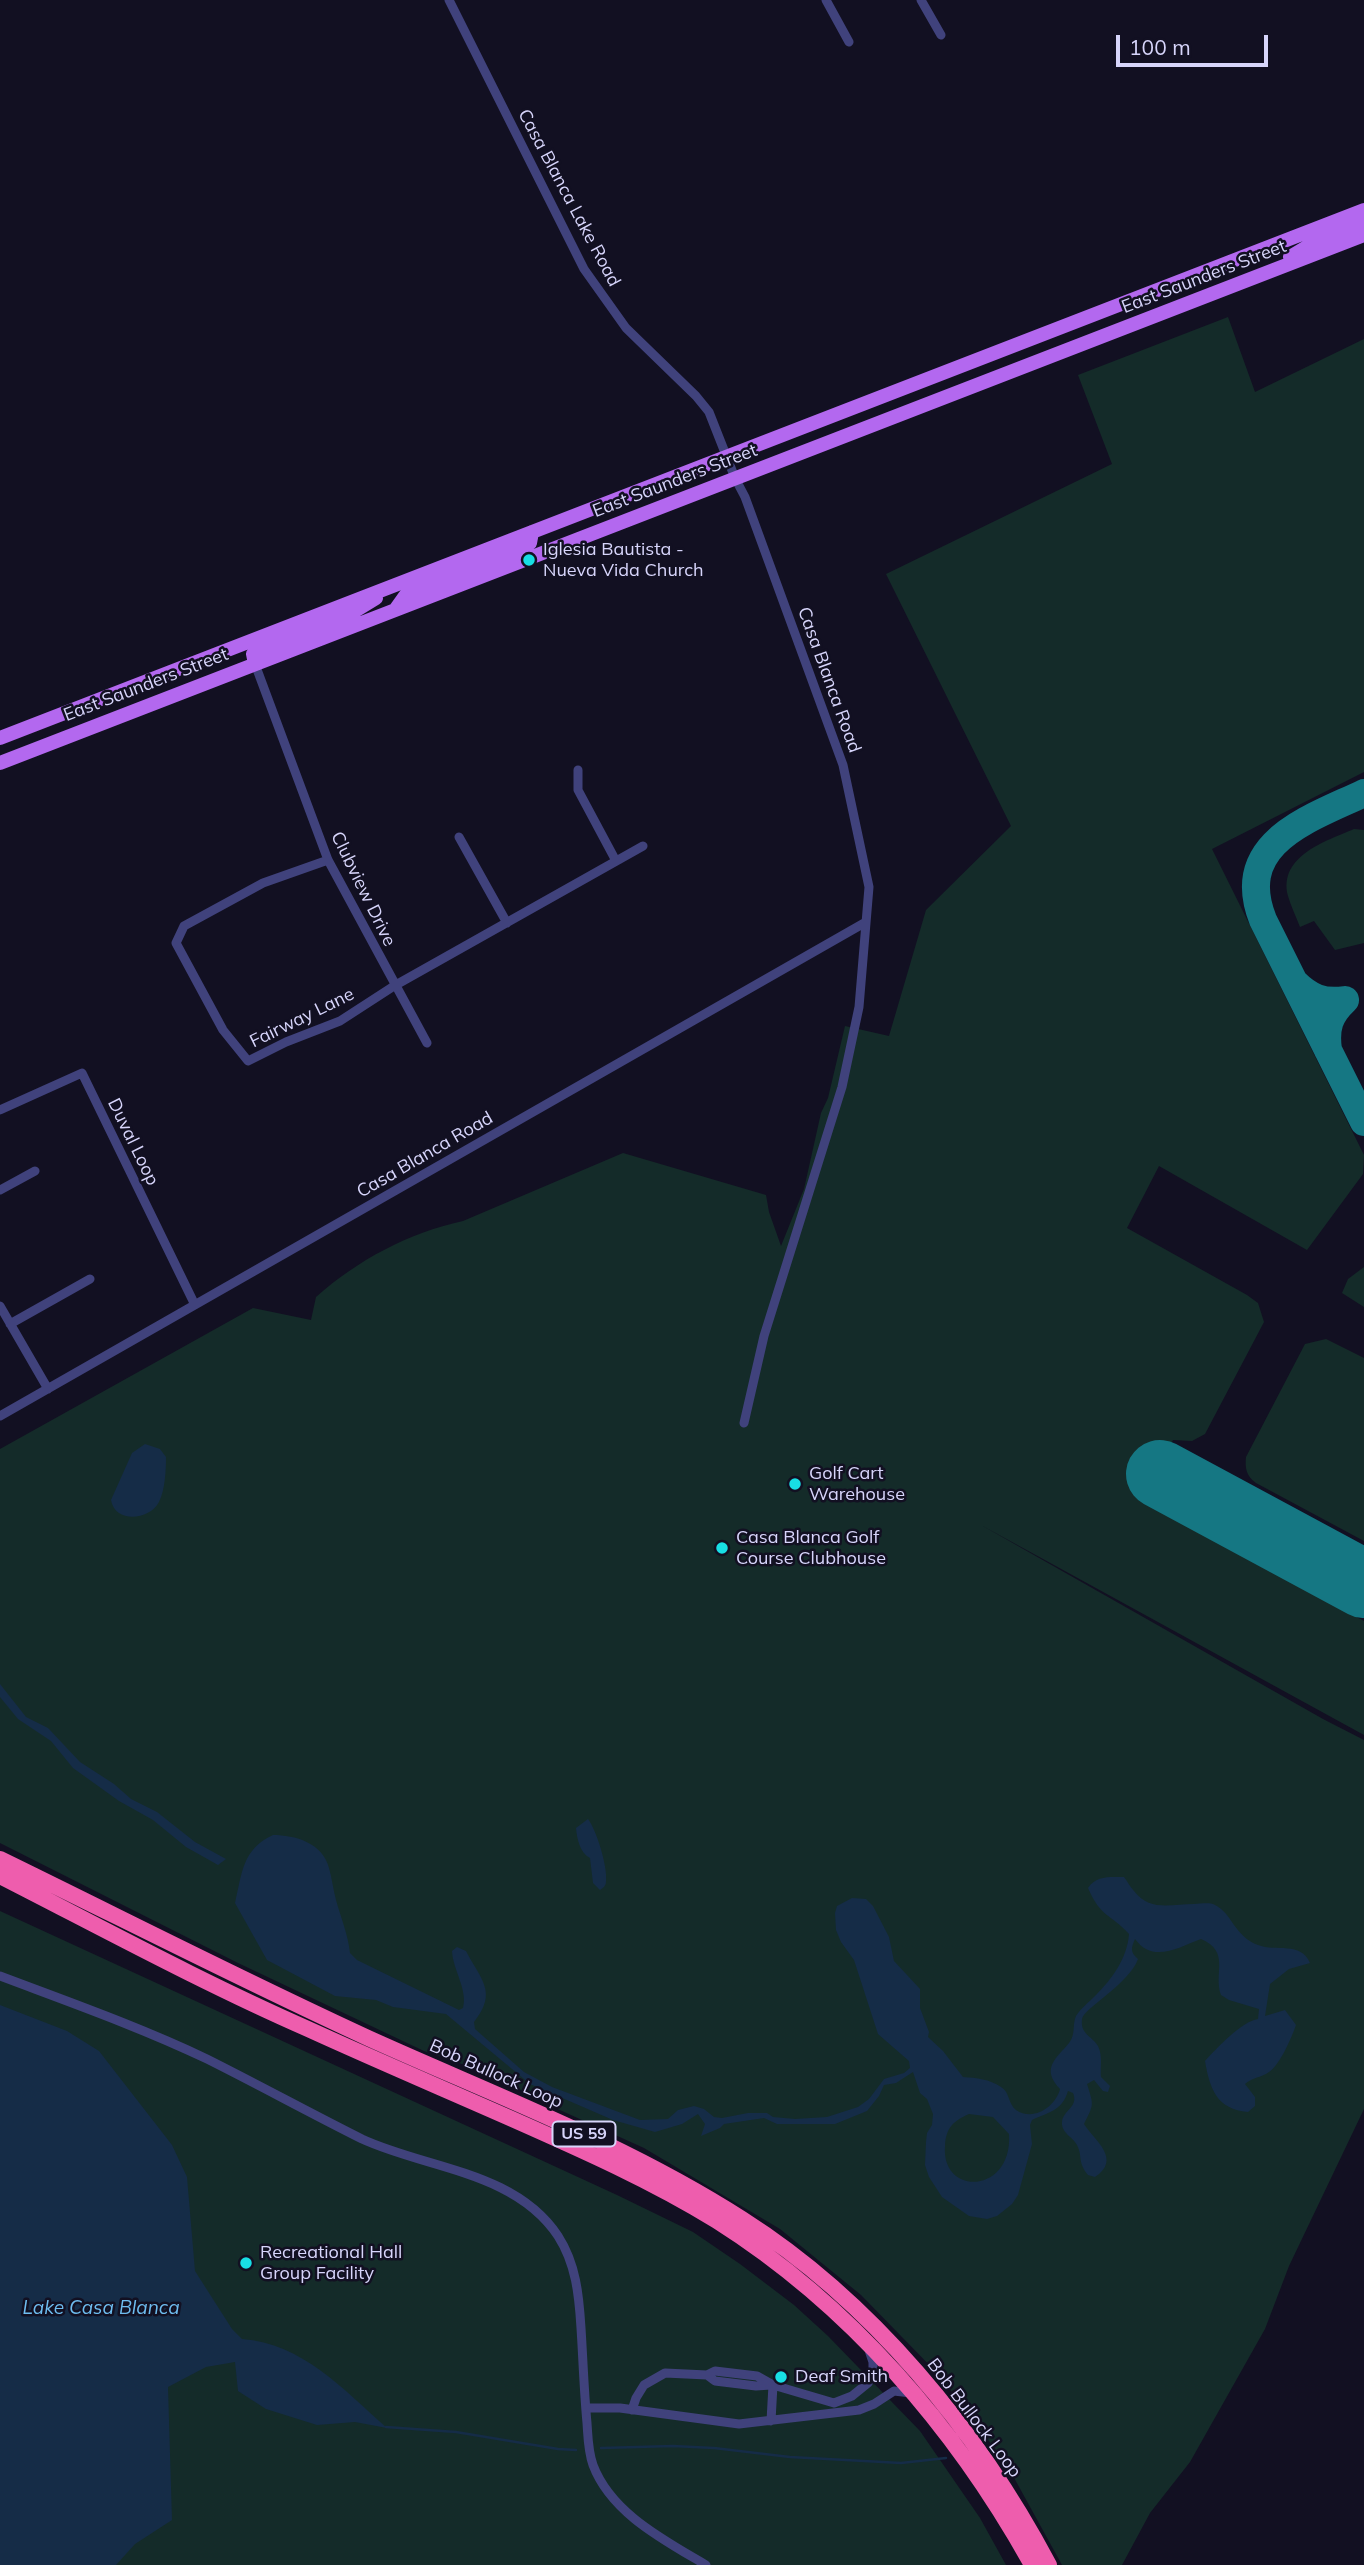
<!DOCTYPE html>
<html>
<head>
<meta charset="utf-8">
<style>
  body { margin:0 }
  #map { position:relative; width:1364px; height:2565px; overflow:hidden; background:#121022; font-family:Mulish,sans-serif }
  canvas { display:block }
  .scale { position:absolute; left:1116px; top:35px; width:152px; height:32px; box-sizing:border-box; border:4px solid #d7d5fb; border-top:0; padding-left:9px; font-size:21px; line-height:24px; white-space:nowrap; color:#d7d5fb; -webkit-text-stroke:5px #121022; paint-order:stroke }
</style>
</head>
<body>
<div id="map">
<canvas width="1364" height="2565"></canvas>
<div class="scale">100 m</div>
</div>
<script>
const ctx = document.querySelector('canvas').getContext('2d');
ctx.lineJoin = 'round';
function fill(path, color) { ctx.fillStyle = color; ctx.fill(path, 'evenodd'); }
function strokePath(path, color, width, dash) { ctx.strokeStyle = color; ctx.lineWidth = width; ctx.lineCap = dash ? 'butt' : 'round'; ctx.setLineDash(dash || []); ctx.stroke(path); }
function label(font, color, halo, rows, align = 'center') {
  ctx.font = font + ' Mulish,sans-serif'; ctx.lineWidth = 5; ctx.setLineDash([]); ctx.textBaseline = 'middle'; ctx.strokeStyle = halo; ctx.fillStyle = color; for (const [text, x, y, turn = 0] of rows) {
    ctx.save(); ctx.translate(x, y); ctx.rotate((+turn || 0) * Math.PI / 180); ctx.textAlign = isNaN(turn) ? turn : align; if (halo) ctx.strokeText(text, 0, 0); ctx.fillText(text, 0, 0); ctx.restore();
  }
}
const green = new Path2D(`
  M1228,317L1255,392L1364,339V772L1212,849L1364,1155L1363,1174L1307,1250L1159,1166L1127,1228L1247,1295L1258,1303L1264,1322L1205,1434L1192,1441L1173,1440L1141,1500L1364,1621V1735L981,1525L1323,1719L1364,1740V2109L1289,2266L1265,2329L1190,2462L1150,2513L1122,2565H1062L1007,2465L939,2375L861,2295L780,2229L644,2148L551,2106L488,2073L424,2051L238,1963L0,1843V1449L253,1308L311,1320L316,1297C358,1260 408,1233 463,1221L623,1153L766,1195L769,1212L781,1246L804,1189L821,1113L828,1098L845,1026L889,1036L926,910L1011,826L886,574L1112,464L1078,375Z
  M1354,829L1364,830V943L1335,950L1314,921L1300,927C1296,917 1291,906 1288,896C1278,856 1326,841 1354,829Z
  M1364,1267V1307L1342,1293L1348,1279Z
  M1326,1339L1364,1358V1541L1256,1483C1246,1476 1245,1468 1246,1457L1305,1344Z
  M0,1911L617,2195L693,2232L740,2264L794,2305L828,2336L920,2431L980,2518L1006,2565H0Z`);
const water = new Path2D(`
  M145,1444L160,1449L166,1457C166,1471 165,1490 159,1502C150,1520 115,1524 111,1500L132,1453Z
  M0,1684L26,1717L48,1728L80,1762L114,1784L131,1799L157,1812L195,1842L226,1859L218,1865L186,1847L153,1820L119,1801L73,1768L51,1741L18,1719L0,1697Z
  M588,1819C596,1829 608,1867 606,1881C606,1886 604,1887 600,1890L593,1883L590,1858C580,1853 577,1839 576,1828Z
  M273,1835C295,1835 323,1843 329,1868C332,1878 333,1889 336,1900C341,1918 348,1934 350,1953L357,1960L459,2010L463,2008C468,1990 453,1970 452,1951L457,1947L466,1951C481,1980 498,1992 474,2022L475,2029L524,2072L552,2087L640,2120L668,2119L678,2110L694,2106L704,2109L714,2117L722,2118L748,2113H767L773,2117L795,2119L827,2117L858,2107L869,2099L884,2079L904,2073L910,2068L909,2061L878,2034L854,1960L841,1942L836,1930L835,1913L837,1906L852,1898L866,1899L873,1906L889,1937L894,1961L920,1989V2008L929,2032L928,2037L943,2051L963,2077C977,2078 989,2079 1001,2087C1010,2092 1008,2104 1016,2110C1034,2122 1056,2106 1060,2089C1040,2068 1057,2058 1069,2043C1076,2034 1072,2025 1076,2016C1080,2009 1089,2002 1095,1996C1112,1979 1127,1959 1129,1934C1110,1913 1101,1918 1088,1888C1096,1875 1111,1877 1124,1877C1128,1882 1130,1887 1134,1891C1150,1912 1171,1904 1194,1904C1201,1904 1209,1902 1215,1905C1232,1913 1234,1936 1258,1945C1276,1952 1301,1941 1310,1963L1289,1969L1270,1984L1265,2016L1285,2010L1296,2025C1291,2039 1279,2068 1266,2074C1258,2078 1252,2078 1245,2084L1255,2097V2106L1248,2112C1217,2109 1210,2090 1205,2061C1216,2049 1242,2021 1258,2019L1259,2009L1229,2000L1221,1995C1213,1973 1231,1952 1201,1939C1179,1947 1153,1964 1135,1939C1131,1948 1130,1952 1138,1959C1130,1983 1083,2009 1082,2019C1080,2034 1092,2036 1098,2046C1103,2056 1100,2068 1101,2077L1110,2086L1108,2092L1103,2091L1094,2080L1087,2084C1094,2106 1094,2104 1084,2124C1095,2141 1122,2159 1095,2177L1088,2175C1077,2161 1083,2157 1077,2145C1073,2137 1061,2133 1062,2122C1063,2110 1079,2107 1073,2093L1068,2091C1062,2111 1049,2112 1032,2120L1030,2125L1032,2144L1018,2195L1012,2204L997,2216L987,2219L969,2216L942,2197L929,2177L925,2165L926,2142L927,2133L932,2125L933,2114L927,2099L920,2093L913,2072L896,2083L884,2085L879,2096L867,2111L835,2124H777L764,2118L724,2124L720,2128L701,2136L705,2124L698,2114L682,2124L655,2132L613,2120L530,2084L446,2014L393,2007L376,2000L335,1996L267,1960L235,1903C242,1874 242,1849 273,1835ZM969,2114L993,2117L1009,2134C1013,2194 941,2197 945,2146C946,2128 953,2121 969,2114Z
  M0,2005L67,2031L99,2051L172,2145L187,2177L195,2271L232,2329L242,2339C302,2343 344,2390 387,2428L355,2422L317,2425L266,2409L238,2391L235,2362L206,2367L168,2387L172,2520L135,2544L116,2565H0Z`);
const stream = new Path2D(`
  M386,2427L456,2432L558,2449L576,2450
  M601,2448L673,2446L714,2448L790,2457L901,2463L946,2458`);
const taxiway = new Path2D(`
  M1364,793C1310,819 1232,842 1263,920L1364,1122
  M1294,982C1310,998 1323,1003 1345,1000C1329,1015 1325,1028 1328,1050`);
const runway = new Path2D(`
  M1160,1474L1364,1584`);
const minor = new Path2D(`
  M449,0L584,269L626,328L696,396L709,412L735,478L745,497L843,765L869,887L859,1007L842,1087L764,1336L744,1423
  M826,0L849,42
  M921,0L941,35
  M255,664L328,860L427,1043
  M578,770V790L616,861
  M459,837L507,923
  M328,860L263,883L184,926L176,943L223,1030L248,1061L286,1042L340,1021L394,986L643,846
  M0,1110L82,1073L195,1305
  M0,1190L35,1171
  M0,1306L48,1389
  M10,1324L90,1279
  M0,1416L866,922
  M0,1976C69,2002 140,2027 207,2059C259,2085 310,2113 362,2139C427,2169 515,2171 558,2236C576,2264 579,2295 581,2328C583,2359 584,2391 587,2423C588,2437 588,2451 593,2465C611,2513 664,2540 706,2565
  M707,2375L715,2371L757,2376L773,2385L834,2403L852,2396L868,2383L873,2374V2362L869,2350
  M586,2408H620L739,2424L859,2410L874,2404L894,2391L911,2393
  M632,2410L636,2398L644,2385L665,2373L707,2375L715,2381L756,2386L771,2385
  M771,2421L773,2385`);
const primary = new Path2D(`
  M1290,257L1310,245L1364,224
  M395,610L405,596L524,547L530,543L532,532
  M255,664L253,654L257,651L345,617L376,598
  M0,738L1364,210
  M0,763L1364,235`);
const motorway = new Path2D(`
  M0,1859C123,1919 244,1981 368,2038C494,2095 625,2144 742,2219C871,2301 978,2431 1049,2565
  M0,1876C102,1928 203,1983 308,2029C376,2060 444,2089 512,2119C582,2150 652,2181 717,2221C850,2305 956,2428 1032,2565`);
const markers = [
  [529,560,7,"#18dee4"],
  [795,1484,7,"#18dee4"],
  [722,1548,7,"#18dee4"],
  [246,2263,7,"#18dee4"],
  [781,2377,7,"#18dee4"]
];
const shields = [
  [584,2134,63]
];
const shieldNames = [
  ["US 59",584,2134]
];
const streetNames = [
  ["Casa Blanca Lake Road",569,198,62],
  ["East Saunders Street",1204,277,-21],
  ["East Saunders Street",675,481,-21],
  ["Casa Blanca Road",829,680,70],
  ["East Saunders Street",146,685,-21],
  ["Clubview Drive",363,889,64],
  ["Fairway Lane",302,1018,-26],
  ["Duval Loop",133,1142,64],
  ["Casa Blanca Road",425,1155,-30],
  ["Bob Bullock Loop",496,2074,24],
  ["Bob Bullock Loop",974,2418,53]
];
const poiNames = [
  ["Iglesia Bautista -",543,550],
  ["Nueva Vida Church",543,571],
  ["Golf Cart",809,1474],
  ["Warehouse",809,1495],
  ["Casa Blanca Golf",736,1538],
  ["Course Clubhouse",736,1559],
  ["Recreational Hall",260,2253],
  ["Group Facility",260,2274],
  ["Deaf Smith",795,2377]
];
const waterNames = [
  ["Lake Casa Blanca",101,2308]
];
fill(green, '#142b29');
fill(water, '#152c47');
strokePath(stream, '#152c47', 2.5);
strokePath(taxiway, '#157783', 28);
strokePath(runway, '#157783', 68);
strokePath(minor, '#40427c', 9);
strokePath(primary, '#b368ef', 14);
strokePath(motorway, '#ee5dad', 16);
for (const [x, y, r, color] of markers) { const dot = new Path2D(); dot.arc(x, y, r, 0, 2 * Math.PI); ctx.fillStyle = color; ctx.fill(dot); strokePath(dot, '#121022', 2.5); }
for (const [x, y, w] of shields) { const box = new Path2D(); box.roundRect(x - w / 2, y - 12.5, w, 25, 5); ctx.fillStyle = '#121022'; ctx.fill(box); strokePath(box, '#d7d5fb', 2); }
label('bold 16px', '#d7d5fb', null, shieldNames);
label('18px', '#d7d5fb', '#121022', streetNames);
label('18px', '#d7d5fb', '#121022', poiNames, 'left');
label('italic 19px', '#6ebdf0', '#121022', waterNames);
</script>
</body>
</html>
